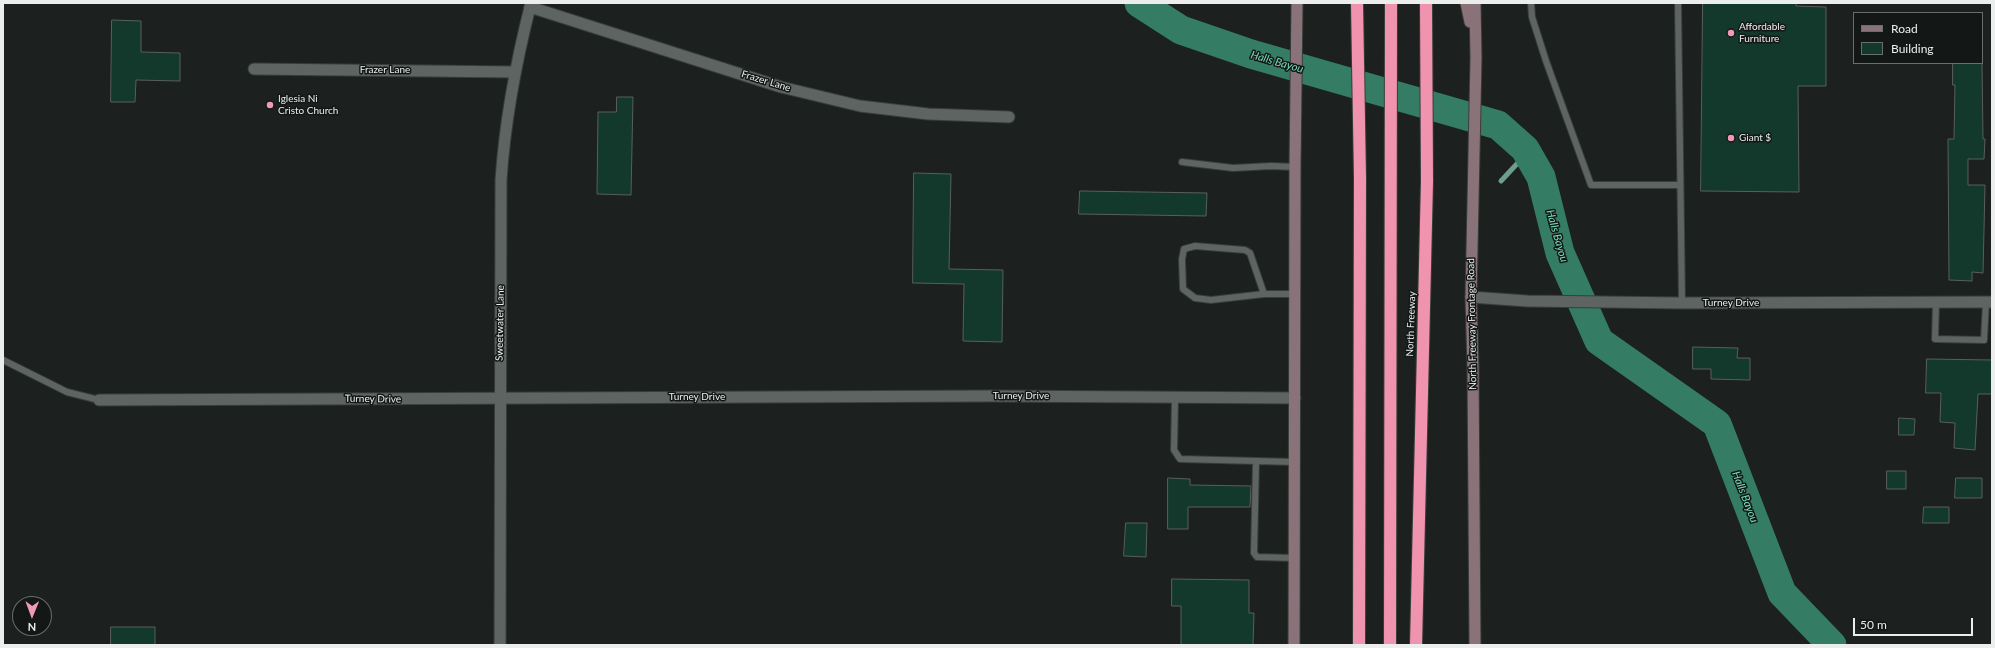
<!DOCTYPE html>
<html>
<head>
<meta charset="utf-8">
<style>
  body { margin:0 }
  #map { position:relative; width:1995px; height:648px; overflow:hidden; background:#1c211f; font-family:Lato,sans-serif }
  canvas { display:block }
  .frame { position:absolute; inset:0; border:4px solid #ebeeed; pointer-events:none }
  .legend { position:absolute; left:1853px; top:12px; width:130px; height:52px; box-sizing:border-box; background:#131816; border:1px solid #696e6c; margin:0; padding:5px 7px; list-style:none; font-size:12px; color:#ebeeed }
  .legend li { display:flex; align-items:center; gap:8px; height:20px }
  .legend b { width:20px; border:1px solid #696e6c }
  .north { position:absolute; left:12px; top:596px; width:40px; height:40px; box-sizing:border-box; background:#131816; border:1px solid #696e6c; border-radius:50%; rotate:181deg; font-size:11px; font-weight:700; line-height:16px; text-align:center; color:#ebeeed }
  .north::after { content:''; display:block; margin:auto; width:14px; height:18px; background:#f19ab3; clip-path:polygon(50% 0,100% 100%,50% 72%,0 100%) }
  .scale { position:absolute; left:1853px; top:618px; width:120px; height:18px; box-sizing:border-box; border:2px solid #ebeeed; border-top:0; padding-left:5px; font-size:12px; line-height:14px; white-space:nowrap; color:#ebeeed; -webkit-text-stroke:3px #131816; paint-order:stroke }
</style>
</head>
<body>
<div id="map">
<canvas width="1995" height="648"></canvas>
<div class="frame"></div>
<ul class="legend">
<li><b style="height:5px;background:#8a7279"></b>Road</li>
<li><b style="height:11px;background:#13382c"></b>Building</li>
</ul>
<div class="north">N</div>
<div class="scale">50 m</div>
</div>
<script>
const ctx = document.querySelector('canvas').getContext('2d');
ctx.lineJoin = 'round';
function strokePath(path, color, width, dash) { ctx.strokeStyle = color; ctx.lineWidth = width; ctx.lineCap = dash ? 'butt' : 'round'; ctx.setLineDash(dash || []); ctx.stroke(path); }
function fill(path, color) { ctx.fillStyle = color; ctx.fill(path, 'evenodd'); }
function label(font, color, halo, rows, align = 'center') {
  ctx.font = font + ' Lato,sans-serif'; ctx.lineWidth = 3; ctx.setLineDash([]); ctx.textBaseline = 'middle'; ctx.strokeStyle = halo; ctx.fillStyle = color; for (const [text, x, y, turn = 0] of rows) {
    ctx.save(); ctx.translate(x, y); ctx.rotate((+turn || 0) * Math.PI / 180); ctx.textAlign = isNaN(turn) ? turn : align; if (halo) ctx.strokeText(text, 0, 0); ctx.fillText(text, 0, 0); ctx.restore();
  }
}
const stream = new Path2D(`
  M1501,181L1527,153`);
const river = new Path2D(`
  M1139,3L1181,30L1251,54L1498,125L1525,149L1541,177L1560,253L1599,341L1717,424L1782,593L1832,645`);
const building = new Path2D(`
  M1703,3H1796V6L1826,7V86H1798L1799,192L1701,191Z
  M112,20L141,21V52L180,53V81L136,80L135,102H111Z
  M1953,63H1982L1983,139H1985L1984,159H1968V185H1985L1983,273L1972,272V281L1949,280L1948,139H1954L1955,85H1953Z
  M617,97H633L631,195L597,194L598,112H616Z
  M914,173L951,174L949,269L1003,270L1002,342L963,341L964,284L913,283Z
  M1080,191L1207,193L1206,216L1079,214Z
  M1693,347L1738,348L1737,358H1750V380L1711,379V369H1693Z
  M1927,359L1992,360V394H1978L1975,450L1954,448L1955,423L1940,422L1941,393H1926Z
  M1899,418L1915,419L1914,435H1899Z
  M1887,471H1906V489H1887Z
  M1168,478L1190,479V485L1251,486L1250,507H1188V529H1168Z
  M1956,478H1982V498H1955Z
  M1924,507H1949V523H1923Z
  M1126,523H1147L1146,557L1124,556Z
  M1172,579L1249,580V613H1254L1253,645H1181V606H1172Z
  M111,627H155V645H111Z`);
const service = new Path2D(`
  M1531,3L1532,17L1546,61L1591,185H1680
  M1678,3L1682,303
  M1182,162L1233,168L1271,166L1295,167
  M1264,294L1250,253L1245,250L1195,246L1184,249L1182,259L1183,289L1195,298L1211,300L1264,294H1295
  M1936,302L1935,339L1984,340L1986,302
  M3,360L67,392L99,400
  M1175,397L1174,450L1180,459L1295,462
  M1256,461L1254,553L1257,557L1294,558`);
const minor = new Path2D(`
  M530,7L781,87L860,106L928,114L1009,117
  M254,69L515,72
  M1471,297L1527,301L1682,303L1992,302
  M99,400L991,396L1295,398`);
const tertiary = new Path2D(`
  M500,645L501,180C505,120 516,62 531,3`);
const secondary = new Path2D(`
  M1466,3L1470,22
  M1294,645L1295,167L1297,3
  M1475,645L1473,369L1471,297L1476,58L1475,3`);
const motorway = new Path2D(`
  M1357,3L1360,179L1359,645
  M1390,645L1391,3
  M1416,645L1427,181L1426,3`);
const markers = [
  [1731,33,4,"#f19ab3"],
  [270,105,4,"#f19ab3"],
  [1731,138,4,"#f19ab3"]
];
const poiNames = [
  ["Affordable",1739,27],
  ["Furniture",1739,39],
  ["Iglesia Ni",278,99],
  ["Cristo Church",278,111],
  ["Giant $",1739,138]
];
const streetNames = [
  ["Frazer Lane",385,70],
  ["Frazer Lane",766,81,17],
  ["Turney Drive",1731,303],
  ["Sweetwater Lane",500,323,-89],
  ["North Freeway",1411,324,-88],
  ["North Freeway Frontage Road",1472,324,-91],
  ["Turney Drive",1021,396],
  ["Turney Drive",697,397],
  ["Turney Drive",373,399,1]
];
const waterNames = [
  ["Halls Bayou",1277,62,16],
  ["Halls Bayou",1557,236,74],
  ["Halls Bayou",1745,497,69]
];
strokePath(stream, '#6c9e8e', 5);
strokePath(river, '#357c65', 29);
fill(building, '#13382c');
strokePath(building, '#595f5d', 1);
strokePath(service, '#393d3b', 8);
strokePath(minor, '#393d3b', 13);
strokePath(tertiary, '#393d3b', 13);
strokePath(secondary, '#393d3b', 13);
strokePath(motorway, '#393d3b', 14);
strokePath(service, '#5e6462', 6);
strokePath(minor, '#5e6462', 11);
strokePath(tertiary, '#5e6462', 11);
strokePath(secondary, '#8a7279', 11);
strokePath(motorway, '#f093af', 12);
for (const [x, y, r, color] of markers) { const dot = new Path2D(); dot.arc(x, y, r, 0, 2 * Math.PI); ctx.fillStyle = color; ctx.fill(dot); strokePath(dot, '#131816', 1.5); }
label('10px', '#ebeeed', '#131816', poiNames, 'left');
label('10px', '#ebeeed', '#131816', streetNames);
label('italic 11px', '#76debb', '#131816', waterNames);
</script>
</body>
</html>
